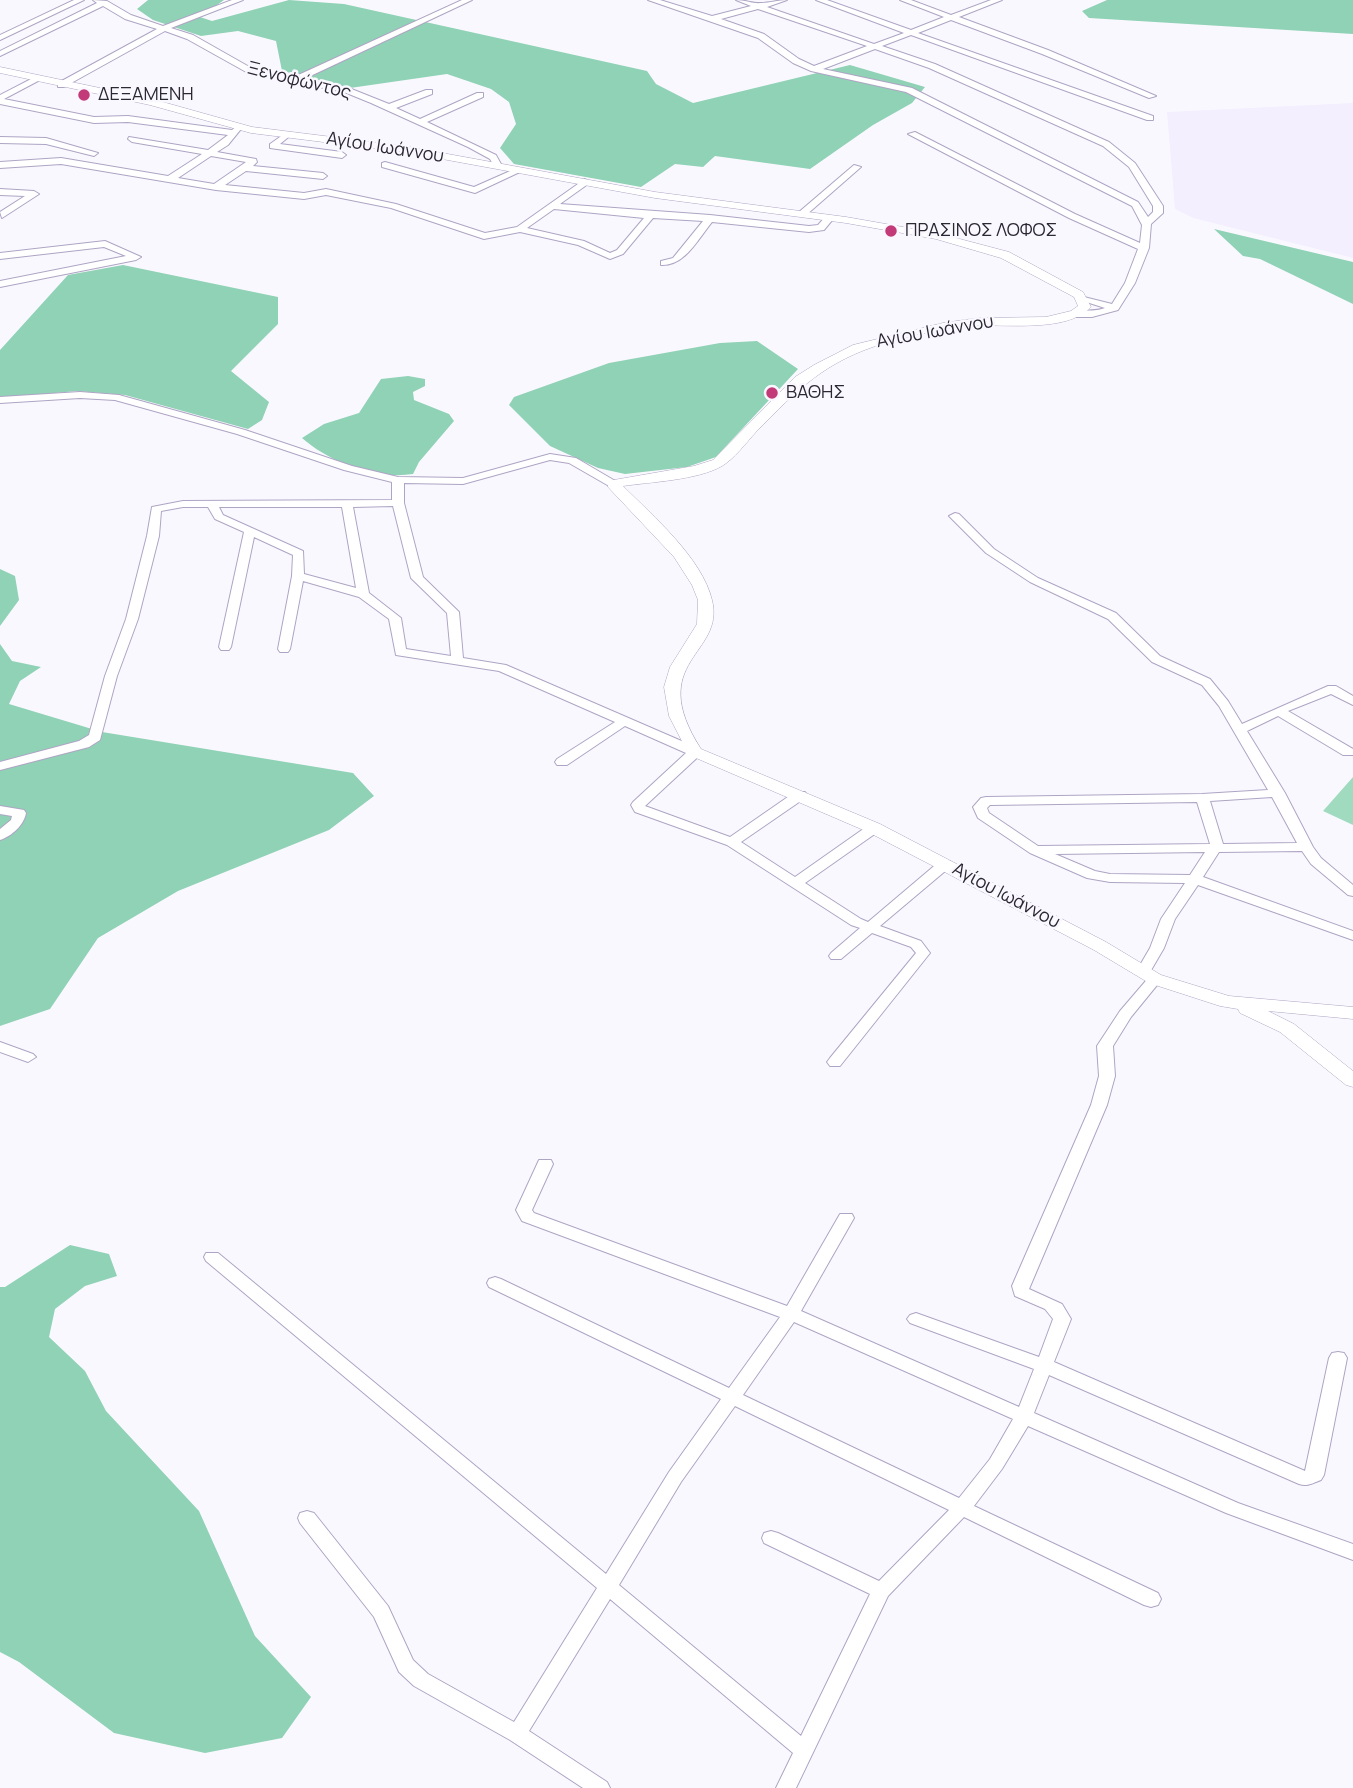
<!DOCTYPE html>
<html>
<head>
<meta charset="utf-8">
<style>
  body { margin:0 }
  canvas { display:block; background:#faf8ff }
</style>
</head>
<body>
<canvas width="1353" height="1788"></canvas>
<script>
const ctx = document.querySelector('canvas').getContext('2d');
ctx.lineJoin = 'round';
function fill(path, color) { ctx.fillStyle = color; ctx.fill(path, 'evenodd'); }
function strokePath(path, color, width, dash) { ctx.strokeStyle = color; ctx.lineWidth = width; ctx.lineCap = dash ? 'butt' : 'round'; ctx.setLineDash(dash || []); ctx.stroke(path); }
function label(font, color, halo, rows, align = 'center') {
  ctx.font = font + ' Manrope,sans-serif'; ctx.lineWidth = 5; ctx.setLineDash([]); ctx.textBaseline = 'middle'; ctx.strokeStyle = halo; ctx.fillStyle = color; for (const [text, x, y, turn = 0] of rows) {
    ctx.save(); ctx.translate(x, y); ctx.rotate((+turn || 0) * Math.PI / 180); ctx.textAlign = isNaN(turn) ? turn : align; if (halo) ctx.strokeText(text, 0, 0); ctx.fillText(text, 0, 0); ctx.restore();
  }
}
const built = new Path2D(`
  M1353,103V258L1193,218L1175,209L1167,112Z`);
const green = new Path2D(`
  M1353,777V825L1323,811Z`);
const forest = new Path2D(`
  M148,0H224L200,17L212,21L289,0L344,4L647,71L656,84L693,103L850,65L925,87L912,103L873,125L810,169L715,156L703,167L675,164L641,187L514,164L500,148L516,124L509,102L491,89L447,74L350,88L282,71L276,41L238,31L201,36L153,20L137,9Z
  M1107,0H1353V34L1089,18L1082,11Z
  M1214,229L1353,262V304L1260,259L1243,256Z
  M123,265L278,297V324L231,371L269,402L262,420L248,429L125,395L77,391L0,398V350L68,275Z
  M757,341L798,369L716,457L687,467L625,474L598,468L550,446L509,405L514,397L609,363L720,343Z
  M408,376L425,379V386L413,392L414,400L449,414L454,421L419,462L413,474C376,480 329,462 302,438L324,424L359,413L381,379Z
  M0,569L15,576L19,600L0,626Z
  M0,644L12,661L41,667L20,681L9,704L102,732L353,773L374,796L329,830L178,891L98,938L50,1009L0,1026Z
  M70,1245L109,1254L117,1276L85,1286L55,1309L49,1337L85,1371L106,1411L199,1511L255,1636L311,1697L282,1738L205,1753L114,1733L19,1662L0,1652V1287H5Z`);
const minor = new Path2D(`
  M74,0H84L0,40V35Z
  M93,0L107,1L131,15L163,26L232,0H243L171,28L193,35L253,69L294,77L462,0H472L304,79L349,88L389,104L426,90H432V94L396,108L420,119L477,93H483V97L427,122L496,155L502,166L495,168L490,159L468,147L371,103L344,92L248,73L187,39L165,31L64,87H58V83L157,29L125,19L103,6L0,56V51L97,3Z
  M648,0H660L712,16L751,6L736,0C745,0 754,4 761,3C770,3 778,0 787,0L767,7L874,44L904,33L816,0H827L911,30L944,17L900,0H911L951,15L991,0H1002L959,17L1048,50L1156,96L1149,98L1042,54L951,20L918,33L1153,116V120H1147L911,35L882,46L935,64L1109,142L1135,163L1163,206V213L1151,224L1149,248L1135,283L1118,310L1092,317H1066L1064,315C1075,308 1092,313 1105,308L1080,300V296L1112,304L1125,283L1138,249L1069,218L908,134L915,132L1075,214L1140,243L1142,225L1132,206L906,92L811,71L793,63L758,38ZM758,9L867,46L814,66L799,59L764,34L721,19ZM875,49L929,68L1103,146L1129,167L1153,206V212L1148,217L1138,202L912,88L823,69Z
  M35,77H38V81L4,99L94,117L128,116L232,130L237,126L241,129L228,145L217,152L256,159L257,162L253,166L323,173L327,176L323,179L246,171L225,185L304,193L326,189L396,204L485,233L517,227L585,179L589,182L588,184L560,204L710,215L809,226L818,225L826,216L834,218L824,230L809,232L712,222C698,239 685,266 661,265V261L673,258L703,221L653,218L623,254L610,259L578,245L520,232L484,239L391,208L326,195L304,199L216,190L61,164L0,168V162L61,158L168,176L202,154L132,142L128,139L129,137L208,150L228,135L128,122L94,123L0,104V95ZM211,156L246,162L214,184L178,178ZM554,209L644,218L617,250L610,253L584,241L527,228Z
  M287,132L291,135L280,144L342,152L346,155L342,158L270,148V144Z
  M0,137L46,138L98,153L94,156L46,144L0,143Z
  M385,162L474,187L517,168L524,170L475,193L382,167V163Z
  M854,165L861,167L805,216H799V212Z
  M0,189L34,191L39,194L2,218L0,212L25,196L0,195Z
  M105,241L141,257L136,260L0,287V281L126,256L104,247L0,259V253Z
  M80,392L119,395L245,430L352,466L398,477L463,478L550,454L576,458L617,482V486H609L569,463L550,460L463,484L404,483V503L423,577L459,612L463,658L506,665L700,749L701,752L700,755L645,806L730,837L795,792H805L807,795L805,798L741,842L795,877L869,825H879L881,828L879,831L805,883L861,919L868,922L940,861H950L952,864L950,867L880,926L921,941L930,953L840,1066H830L827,1062L830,1058L916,953L911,947L872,933L841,959H831L829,956L831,953L860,928L851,925L727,845L635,812L631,805L633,802L686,753L625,726L567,765H557L555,762L557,759L615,722L499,671L396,655L389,619L359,597L303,581L290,649L288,652H280L278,649L292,576L293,555L254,537L231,647L229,650H221L219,647L244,532L215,519L208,507H183L161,511L159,536L138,619L117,676L100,740L89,747L0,770V762L79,741L89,735L105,676L126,619L147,536L152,507L183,501L392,500V482L344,470L237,434L115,400L80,398L0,403V397ZM393,506L411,578L447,613L451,656L406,649L401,618L369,593L353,507ZM219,507H342L356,588L304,574L303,551L223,515Z
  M955,513L959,514L994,549L1038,578L1116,613L1160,656L1210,679L1228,701L1242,724L1328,686H1336L1353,696V705L1331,694L1288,711L1353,749V755H1343L1278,716L1247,731L1285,793L1313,847L1321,858L1353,885V896L1348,895L1311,864L1302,851L1219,852L1203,877L1353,931V940L1198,885L1175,919L1164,948L1150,972L1148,975H1138L1136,972L1150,948L1161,919L1185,883L1110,882L1087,878L1030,853L978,818L973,807L981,798L986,797L1202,794L1268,790L1219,706L1202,685L1152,662L1108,619L1030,582L986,553L949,516ZM1272,797L1297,843L1223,844L1210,801ZM1197,802L1210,844L1038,846L989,813L987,808L990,805ZM1205,852L1190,875L1110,874L1095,871L1055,854Z
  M0,806L24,810L26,813C24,825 12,836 0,840V829L11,820L12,816L0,814Z
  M1155,974L1162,979L1131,1017L1113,1046L1115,1076L1107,1105L1029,1289L1062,1304L1071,1319L1054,1362L1305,1471L1329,1358L1332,1353L1338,1352L1344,1353L1347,1358L1324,1475L1321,1480C1313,1483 1307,1487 1299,1484L1049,1375L1034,1413L1238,1503L1353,1544V1560L1226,1513L1028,1426L1002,1469L974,1506L1158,1593L1161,1599L1158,1605L1151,1607L1144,1605L964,1517L888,1596L796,1788H776L793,1753L610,1599L529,1731L607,1782L610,1788H583L510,1740L414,1686L399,1672L374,1617L300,1523L298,1518L300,1513L307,1511L314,1513L388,1606L413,1660L428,1674L514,1722L597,1588L206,1261L204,1257L206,1253H218L606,1574L669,1472L721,1399L489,1287L487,1283L489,1279L495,1277L501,1279L729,1388L780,1317L522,1221L516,1210L539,1160H551L553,1164L532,1210L534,1213L787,1306L840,1214H852L854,1218L801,1311L1019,1407L1034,1369L910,1323L907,1319L910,1315L916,1313L1039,1357L1053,1319L1045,1309L1015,1296L1012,1286L1091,1105L1099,1076L1097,1046L1120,1011L1150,976ZM794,1322L1013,1419L990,1459L959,1498L743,1395ZM735,1406L949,1510L879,1581L778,1533L771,1531L764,1533L762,1538L764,1543L870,1594L801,1736L619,1585L681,1482Z
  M0,1042L33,1054L36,1057L28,1062L0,1052Z`);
const tertiary = new Path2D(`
  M0,67L152,99L252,127L404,146L655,192L846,217L937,233L1009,252L1083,292L1091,307C1066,334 1002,323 968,326C940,329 911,335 885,343C825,361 798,389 756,432C746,443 734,459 722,466C698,480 651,482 623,486C653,516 702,558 712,600C726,655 644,660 701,749L880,824L1106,942L1161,975L1229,996L1353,1007V1019L1268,1011L1294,1024L1353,1071V1087L1346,1085L1280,1032L1240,1013L1238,1009L1220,1006L1149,983L1094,950L868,832L689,755L669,716L664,687L670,667L697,624L698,600L692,585L674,557L608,487V481L694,466L713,460L795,377L814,365L853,345L943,323L978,318L1046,317L1071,311L1078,306L1074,297L1001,258L936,239L846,223L655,198L404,152L251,133L150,105L0,73Z`);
const markers = [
  [84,95,7,"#c23a77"],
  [891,231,7,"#c23a77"],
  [772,393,7,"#c23a77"]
];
const farStreetnames = [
  ["Ξενοφώντος",299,81,14],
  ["Αγίου Ιωάννου",385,148,9],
  ["Αγίου Ιωάννου",935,332,-10],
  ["Αγίου Ιωάννου",1006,896,28]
];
const farPoinames = [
  ["ΔΕΞΑΜΕΝΗ",98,95],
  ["ΠΡΑΣΙΝΟΣ ΛΟΦΟΣ",905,231],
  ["ΒΑΘΗΣ",786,393]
];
fill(built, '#f3efff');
fill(green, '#a0dbc0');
fill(forest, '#90d2b5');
strokePath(minor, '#aea5c4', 2);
strokePath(tertiary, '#aea5c4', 1);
fill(minor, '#fff');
fill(tertiary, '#fff');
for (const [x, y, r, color] of markers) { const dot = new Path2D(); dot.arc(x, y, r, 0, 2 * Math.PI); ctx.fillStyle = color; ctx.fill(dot); strokePath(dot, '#faf8ff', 2.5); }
label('18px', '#2b2733', '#faf8ff', farStreetnames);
label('18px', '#2b2733', '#faf8ff', farPoinames, 'left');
</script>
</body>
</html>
